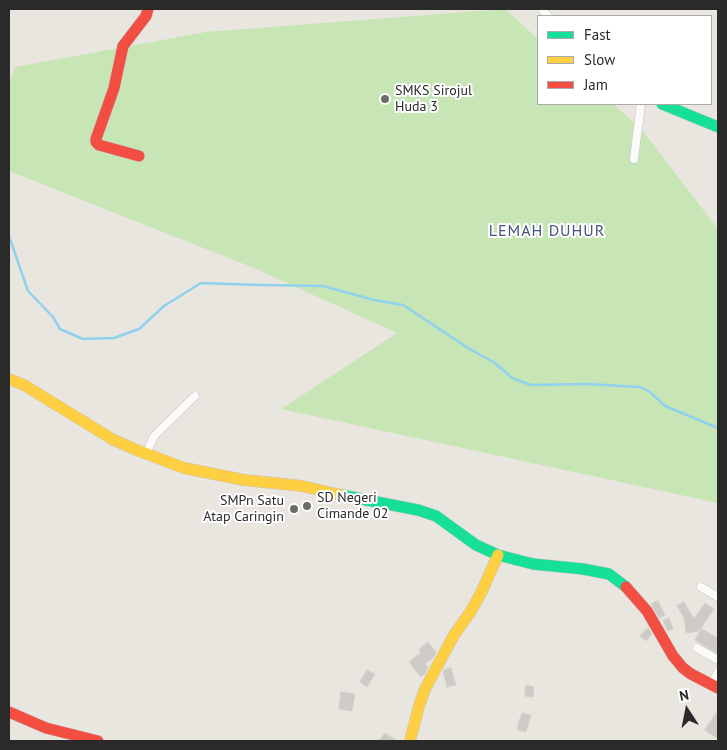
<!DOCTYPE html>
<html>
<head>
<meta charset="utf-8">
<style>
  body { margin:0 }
  #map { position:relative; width:727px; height:750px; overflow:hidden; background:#e9e5df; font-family:"PT Sans",sans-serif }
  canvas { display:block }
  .frame { position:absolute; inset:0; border:10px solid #2a2a2a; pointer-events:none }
  .legend { position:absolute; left:537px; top:15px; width:175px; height:90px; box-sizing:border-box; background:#fff; border:1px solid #aaa; margin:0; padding:6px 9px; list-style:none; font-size:15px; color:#2a2a2a }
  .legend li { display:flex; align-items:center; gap:10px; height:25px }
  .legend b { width:25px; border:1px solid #aaa }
  .north { position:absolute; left:662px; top:685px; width:50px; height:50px; -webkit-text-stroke:4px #fff; paint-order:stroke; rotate:349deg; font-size:14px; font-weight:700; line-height:20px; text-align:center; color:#2a2a2a }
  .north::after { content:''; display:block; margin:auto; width:18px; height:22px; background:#2a2a2a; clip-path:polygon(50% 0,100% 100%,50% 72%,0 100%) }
</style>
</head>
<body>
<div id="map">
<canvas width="727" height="750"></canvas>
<div class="frame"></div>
<ul class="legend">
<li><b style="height:6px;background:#16e098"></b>Fast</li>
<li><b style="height:6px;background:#ffcf43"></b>Slow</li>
<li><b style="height:6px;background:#f24e42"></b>Jam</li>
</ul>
<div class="north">N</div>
</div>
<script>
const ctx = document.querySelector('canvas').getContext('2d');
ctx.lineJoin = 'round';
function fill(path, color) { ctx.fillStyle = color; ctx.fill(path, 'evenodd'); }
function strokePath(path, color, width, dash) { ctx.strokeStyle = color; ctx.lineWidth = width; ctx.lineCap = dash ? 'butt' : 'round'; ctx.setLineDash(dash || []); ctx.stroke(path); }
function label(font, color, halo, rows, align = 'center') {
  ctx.font = font + ' "PT Sans",sans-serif'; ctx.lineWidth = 4; ctx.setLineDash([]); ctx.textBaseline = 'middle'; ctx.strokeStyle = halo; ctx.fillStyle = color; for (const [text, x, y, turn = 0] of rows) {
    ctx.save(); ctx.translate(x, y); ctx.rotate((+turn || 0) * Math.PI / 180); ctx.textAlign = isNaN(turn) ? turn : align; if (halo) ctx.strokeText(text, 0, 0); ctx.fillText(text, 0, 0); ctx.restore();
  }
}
const green = new Path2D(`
  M505,9L538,39V104H613L642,130L718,229V503L281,409L397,333L254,268L9,171V83L15,67L206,32Z`);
const stream = new Path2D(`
  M9,236L28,291L53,317L60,329L83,339L114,338L139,329L164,306L201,283L259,285L323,286L374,300L403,305L468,348L495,363L512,378L531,385L587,384L640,387L650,392L665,406L718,428`);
const building = new Path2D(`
  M658,601L665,615L659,618L651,604Z
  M684,602L694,619L705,603L714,609L699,631L686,633L684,618L677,606Z
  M669,618L673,629L668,631L663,620Z
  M648,628L652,634L646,641L640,636Z
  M702,629L718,638V654L695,640Z
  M428,642L436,652L434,657L425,664L428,667L425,674L421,677L409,662L421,653L419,650Z
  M451,668L456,685L447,687L443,672L444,670Z
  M367,670L375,674L367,687L360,682Z
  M526,685L534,687L533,697L525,696Z
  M341,692L355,694L352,711L339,709Z
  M718,710V739L705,730Z
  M522,713L531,715L526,732L517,730Z
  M385,733L397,741H379Z`);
const street = new Path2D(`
  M542,9L548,16
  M634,159L641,104
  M146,454L154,436L195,396
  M701,587L718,597
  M697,648L718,660
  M711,685L718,672`);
const fast = new Path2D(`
  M662,104L718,127
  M341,495L418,510L436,516L476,545L498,555L533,564L583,569L609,574L626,587`);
const slow = new Path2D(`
  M9,379L24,385L112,439L134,449L184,468L244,480L302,486L341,495
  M410,741L419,706L425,689L454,635L471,611L481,593L498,555`);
const jam = new Path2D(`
  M139,156L99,145L96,142V139L114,88L123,46L146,16L148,9
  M626,587L647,611L673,656L683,668L691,674L718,688
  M9,712L46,728L98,741`);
const markers = [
  [385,99,5,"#6d6b69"],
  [307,506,5,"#6d6b69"],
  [294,509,5,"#6d6b69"]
];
const poiNames = [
  ["SMKS Sirojul",395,91],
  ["Huda 3",395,107],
  ["SD Negeri",317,498],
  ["Cimande 02",317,514],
  ["SMPn Satu",284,501,"right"],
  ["Atap Caringin",284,517,"right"]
];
const quarterNames = [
  ["LEMAH DUHUR",547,231]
];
fill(green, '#c8e5b6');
strokePath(stream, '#90d1ed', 2.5);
fill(building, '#cecbc6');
strokePath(building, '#d4d1cb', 1);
strokePath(street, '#c6c4c5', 9);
strokePath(fast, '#c6c4c5', 12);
strokePath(slow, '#c6c4c5', 12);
strokePath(jam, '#c6c4c5', 12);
strokePath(street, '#fcfbfa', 8);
strokePath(fast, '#16e098', 11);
strokePath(slow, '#ffcf43', 11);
strokePath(jam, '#f24e42', 11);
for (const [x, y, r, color] of markers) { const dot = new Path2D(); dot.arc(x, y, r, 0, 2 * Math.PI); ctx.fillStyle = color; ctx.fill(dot); strokePath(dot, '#fff', 2); }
label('14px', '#2a2a2a', '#fff', poiNames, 'left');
ctx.letterSpacing = '1px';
label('16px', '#48507c', '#fff', quarterNames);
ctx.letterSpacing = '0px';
</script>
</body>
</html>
